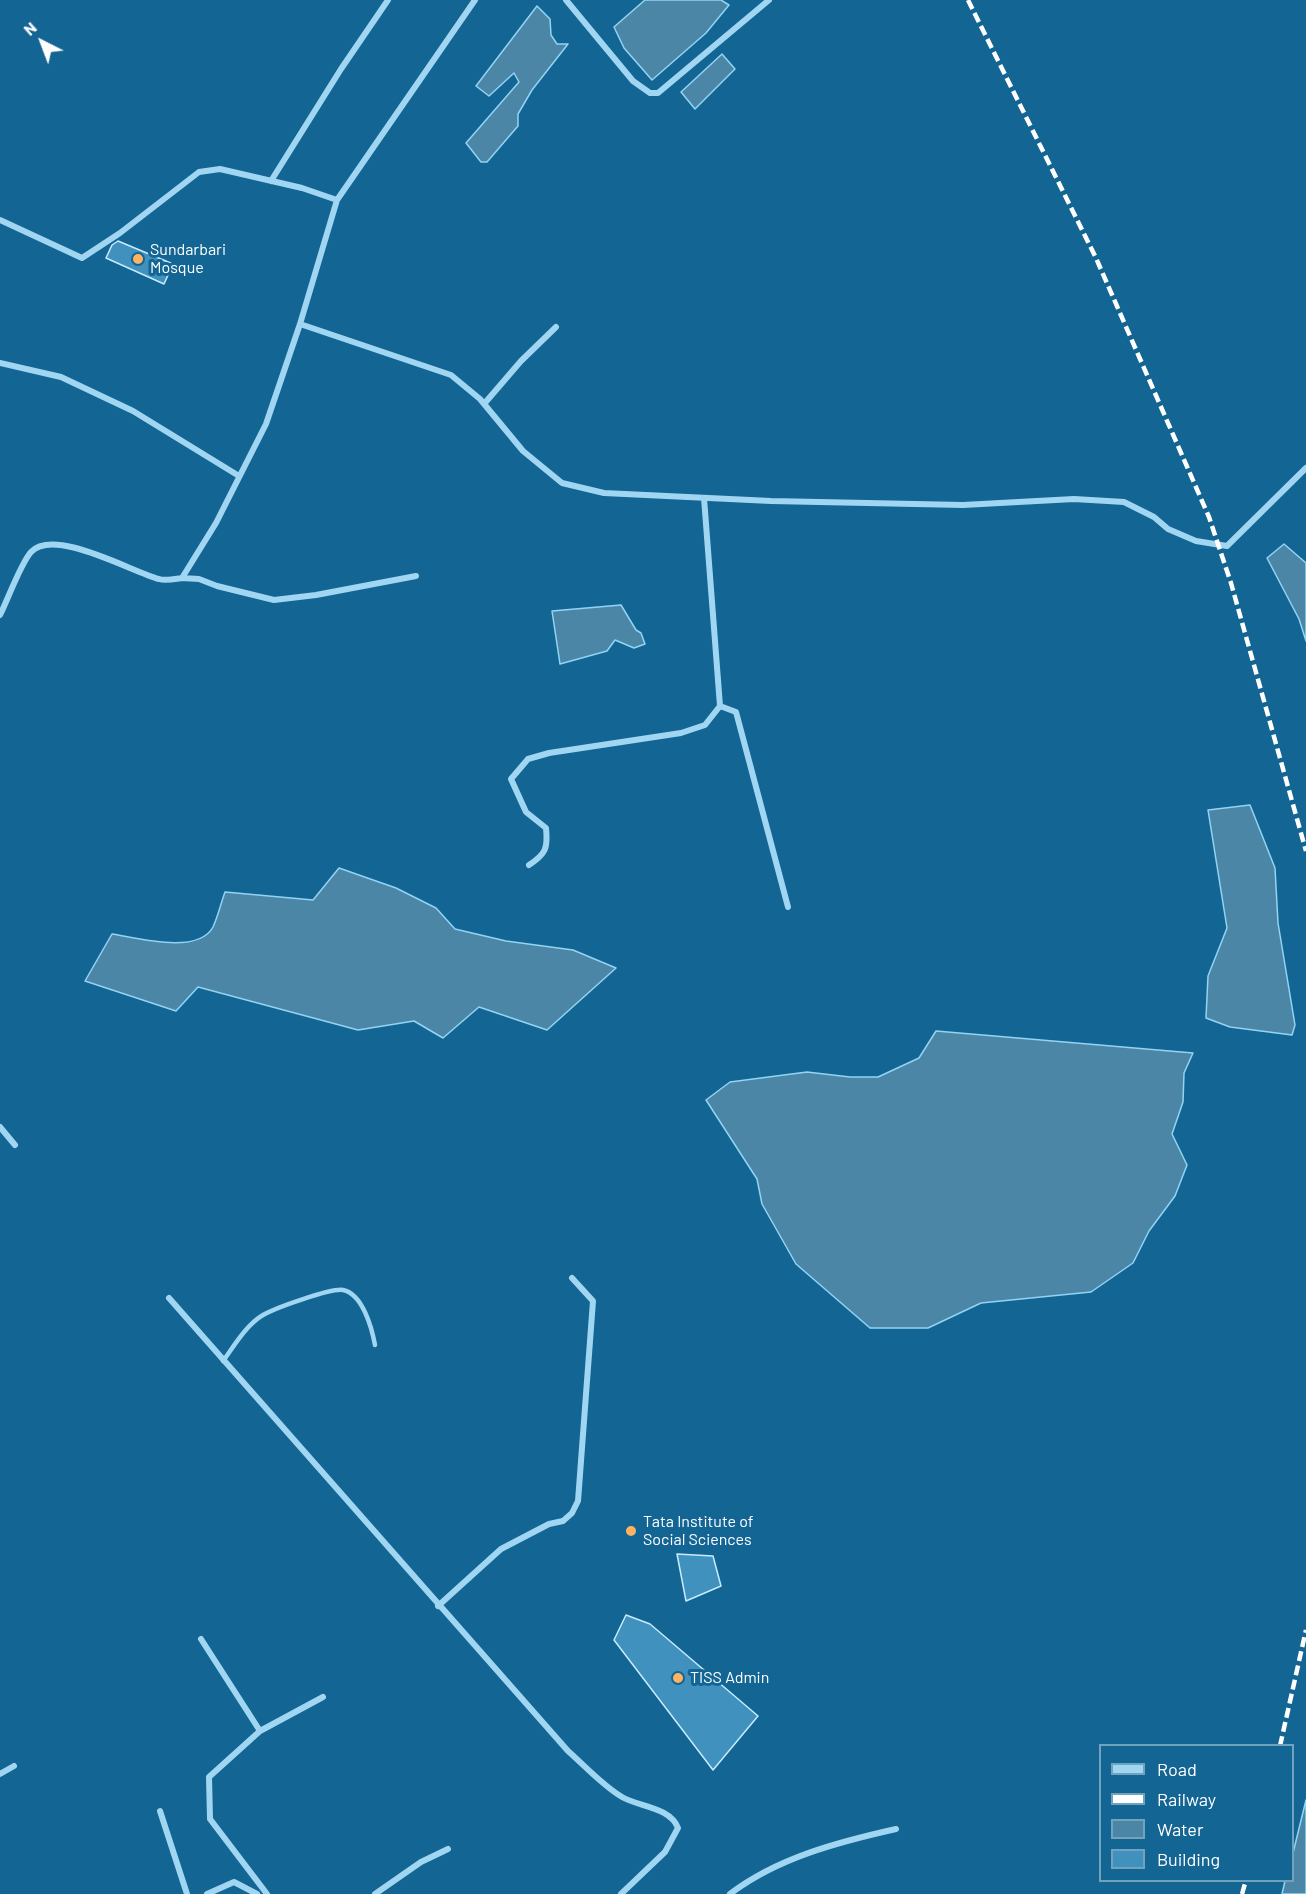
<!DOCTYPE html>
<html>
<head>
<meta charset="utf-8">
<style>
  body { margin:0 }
  #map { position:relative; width:1306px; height:1894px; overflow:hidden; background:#136594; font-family:Barlow,sans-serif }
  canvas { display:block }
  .legend { position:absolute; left:1099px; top:1744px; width:195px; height:138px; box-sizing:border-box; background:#136594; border:2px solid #71a3bf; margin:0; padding:8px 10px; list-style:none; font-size:18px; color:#fff }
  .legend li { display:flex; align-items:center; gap:12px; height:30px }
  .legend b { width:30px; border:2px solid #71a3bf }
  .north { position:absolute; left:12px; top:12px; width:60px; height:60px; -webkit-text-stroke:4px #136594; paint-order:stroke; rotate:318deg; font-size:16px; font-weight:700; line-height:24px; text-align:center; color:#fff }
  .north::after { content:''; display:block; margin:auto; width:21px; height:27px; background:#fff; clip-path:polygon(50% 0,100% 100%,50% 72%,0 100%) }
</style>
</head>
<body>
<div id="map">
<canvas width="1306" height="1894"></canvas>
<ul class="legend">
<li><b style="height:8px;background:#a1d6f2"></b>Road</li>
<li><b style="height:8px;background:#fff"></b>Railway</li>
<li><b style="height:16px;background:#4b86a6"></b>Water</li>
<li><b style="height:16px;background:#4091be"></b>Building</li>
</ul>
<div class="north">N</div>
</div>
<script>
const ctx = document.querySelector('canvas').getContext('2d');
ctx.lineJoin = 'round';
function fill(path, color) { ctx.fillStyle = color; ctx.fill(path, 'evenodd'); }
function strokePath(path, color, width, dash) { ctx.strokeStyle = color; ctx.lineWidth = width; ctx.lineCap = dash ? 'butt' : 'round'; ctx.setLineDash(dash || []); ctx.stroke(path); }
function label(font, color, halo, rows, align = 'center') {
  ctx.font = font + ' Barlow,sans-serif'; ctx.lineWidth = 6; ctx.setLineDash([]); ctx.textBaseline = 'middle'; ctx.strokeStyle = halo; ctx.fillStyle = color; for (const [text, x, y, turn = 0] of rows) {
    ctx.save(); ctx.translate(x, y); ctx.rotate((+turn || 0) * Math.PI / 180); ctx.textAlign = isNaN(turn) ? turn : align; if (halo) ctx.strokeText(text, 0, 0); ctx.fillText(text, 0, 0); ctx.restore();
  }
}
const water = new Path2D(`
  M645,0H721L729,5L706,33L652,80L624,48L614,27Z
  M537,6L550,19L551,35L557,44H568L532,90L518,114V126L487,162H481L466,143L519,82L514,73L489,96L476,86Z
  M722,54L735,69L695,109L681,92Z
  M1284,544L1306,563V641L1299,619L1267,558Z
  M621,605L636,630L641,633L645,644L634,648L615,640L607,651L560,664L552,611Z
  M1250,805L1275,868L1278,923L1295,1025L1292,1035L1230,1027L1206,1018L1208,976L1227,928L1208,810Z
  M339,868L396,888L436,908L455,929L506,941L573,950L616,968L547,1030L479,1007L443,1038L414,1021L358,1030L198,987L176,1011L85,981L112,934C137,938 198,955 213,927C218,916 221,903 225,892L313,900Z
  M936,1031L1193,1053L1184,1073L1183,1102L1172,1134L1187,1165L1175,1196L1149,1231L1133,1263L1091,1292L981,1303L928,1328H870L796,1264L762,1204L757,1179L706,1100L730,1082L807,1072L850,1077H878L919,1058Z
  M1306,1800V1894H1282L1285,1881L1292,1880L1293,1853Z`);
const building = new Path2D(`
  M118,241L173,264L164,284L106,258L112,245Z
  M677,1554L713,1556L721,1586L686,1601Z
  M626,1615L650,1624L758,1716L713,1770L614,1640Z`);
const lane = new Path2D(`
  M223,1361C234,1346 246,1325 263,1315C275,1308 331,1288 343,1290C363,1294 372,1329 375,1345`);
const street = new Path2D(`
  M566,0L633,81L650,93H658L769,0
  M271,181L341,69L388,0
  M337,200L475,0
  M0,220L82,258L120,233L199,172L220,169L302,188L337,200L300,324L451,375L480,399L523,451L562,483L604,493L771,501L963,505L1074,499L1124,502L1154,517L1168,529L1196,541L1227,546L1306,468
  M0,363L61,377L133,411L239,476
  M484,404L521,361L556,327
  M182,578L199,579L217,586L274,600L316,595L416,576
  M0,615C8,599 21,563 31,552C54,527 132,572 159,579C165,581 175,579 182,578L216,523L266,424L300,324
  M720,706L736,712L788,907
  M529,865C546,854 548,848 546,828L526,812L511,779L528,759L549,753L681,733L705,725L720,706L704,498
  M0,1127L15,1145
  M169,1298L568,1751C585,1766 603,1786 622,1797C639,1807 670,1807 678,1828L665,1852L621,1894
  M438,1606L501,1549L549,1524L563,1521L572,1513L578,1501L593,1301L572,1278
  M201,1639L260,1731
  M0,1774L14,1766
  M160,1811L187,1894
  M207,1894L234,1882L257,1894
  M267,1894L210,1819L209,1777L260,1731L323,1697
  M375,1894L421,1862L448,1849
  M730,1894C777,1858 838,1842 896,1829`);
const rail = new Path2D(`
  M968,0L1096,258L1209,517L1231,583L1306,851
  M1280,1746L1306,1630
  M1242,1894L1246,1880`);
const markers = [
  [138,259,6,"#ffb362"],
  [631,1531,6,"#ffb362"],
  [678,1678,6,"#ffb362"]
];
const poiNames = [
  ["Sundarbari",150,250],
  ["Mosque",150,268],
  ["Tata Institute of",643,1522],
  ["Social Sciences",643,1540],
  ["TISS Admin",690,1678]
];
fill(water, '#4b86a6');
strokePath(water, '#93d4f5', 1.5);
fill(building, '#4091be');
strokePath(building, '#c8ebfd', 1.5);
strokePath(lane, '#a1d6f2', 4.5);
strokePath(street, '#a1d6f2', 6);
strokePath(rail, '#fff', 4.5, [10, 4.5]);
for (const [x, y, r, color] of markers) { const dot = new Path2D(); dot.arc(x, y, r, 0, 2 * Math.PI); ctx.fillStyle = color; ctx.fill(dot); strokePath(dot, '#136594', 2); }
label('16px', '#fff', '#136594', poiNames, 'left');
</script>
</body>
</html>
